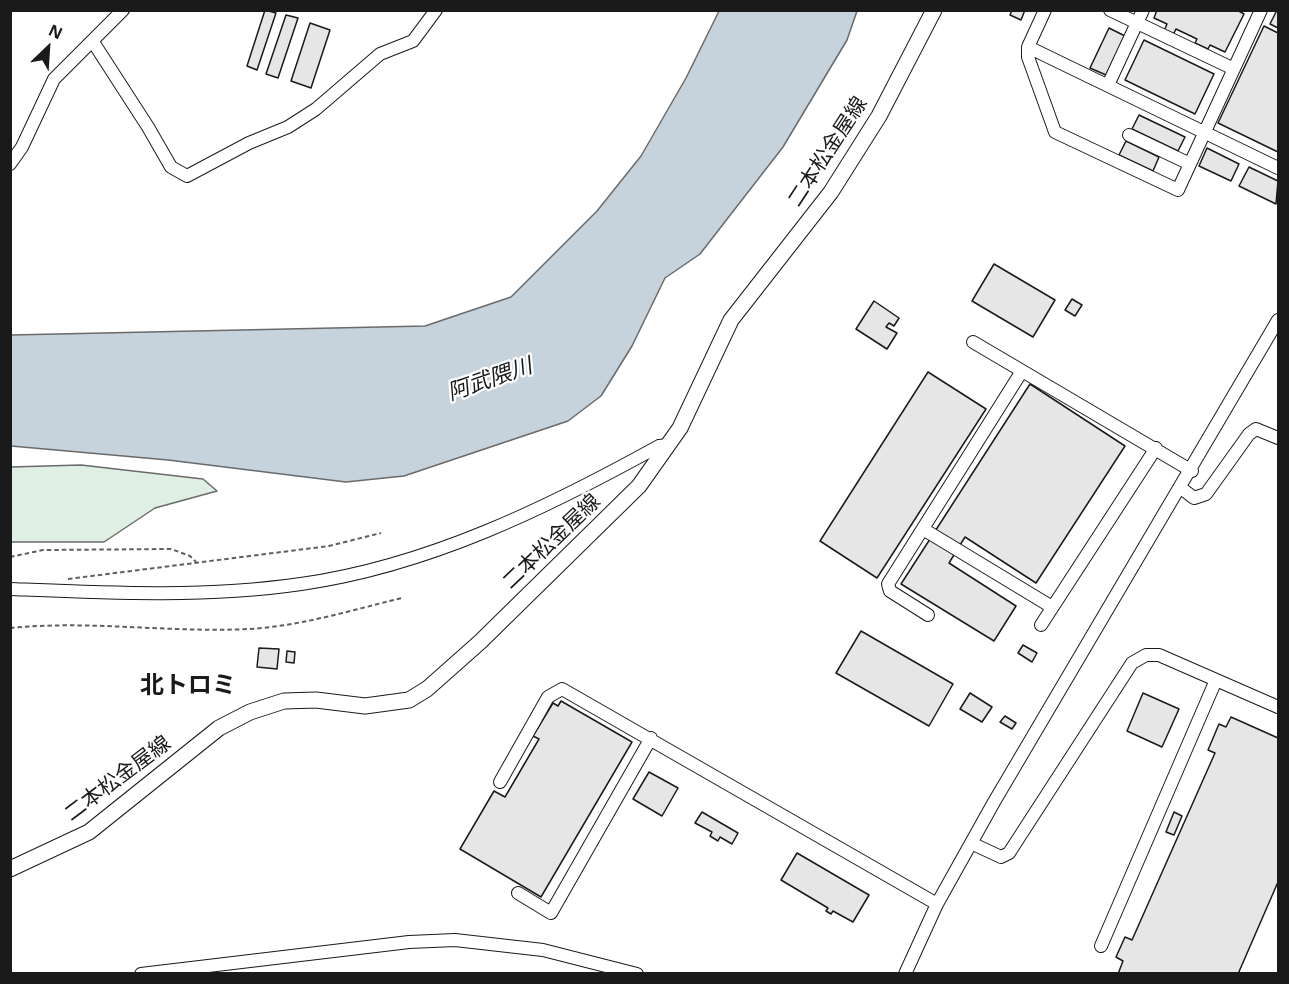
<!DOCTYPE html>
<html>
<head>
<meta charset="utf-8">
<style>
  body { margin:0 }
  #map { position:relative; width:1289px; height:984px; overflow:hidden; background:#fff; font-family:"Noto Sans",sans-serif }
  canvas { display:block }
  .frame { position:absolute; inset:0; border:12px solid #1a1a1a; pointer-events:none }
  .north { position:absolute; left:18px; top:18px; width:60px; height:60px; -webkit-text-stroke:4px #fff; paint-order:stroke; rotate:25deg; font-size:16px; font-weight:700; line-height:24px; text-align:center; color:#1a1a1a }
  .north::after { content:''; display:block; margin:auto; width:21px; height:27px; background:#1a1a1a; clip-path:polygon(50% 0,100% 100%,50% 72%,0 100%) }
</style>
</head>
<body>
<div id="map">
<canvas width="1289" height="984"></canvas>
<div class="frame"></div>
<div class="north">N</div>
</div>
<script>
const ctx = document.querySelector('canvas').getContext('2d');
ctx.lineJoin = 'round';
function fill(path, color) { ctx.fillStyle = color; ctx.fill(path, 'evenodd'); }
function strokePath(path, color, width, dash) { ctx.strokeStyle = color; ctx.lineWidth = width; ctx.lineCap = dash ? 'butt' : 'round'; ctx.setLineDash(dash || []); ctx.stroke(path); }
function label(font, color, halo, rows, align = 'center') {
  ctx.font = font + ' "Noto Sans","Noto Sans JP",sans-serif'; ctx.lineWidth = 4.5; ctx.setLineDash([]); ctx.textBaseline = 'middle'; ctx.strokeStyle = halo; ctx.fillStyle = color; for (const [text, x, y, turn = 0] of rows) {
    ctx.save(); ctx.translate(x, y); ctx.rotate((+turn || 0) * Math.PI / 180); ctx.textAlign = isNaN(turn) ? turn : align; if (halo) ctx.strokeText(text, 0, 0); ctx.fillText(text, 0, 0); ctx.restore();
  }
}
const green = new Path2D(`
  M81,465L203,479L217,491L155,508L104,542H11V467Z`);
const water = new Path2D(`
  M719,11H857L847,40L783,147L700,254L665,278L632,346L601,396L568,421L404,476L346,482L168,460L11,446V335L425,326L511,297L597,211L641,156L686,78Z`);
const building = new Path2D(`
  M265,10L276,13L257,70L247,66Z
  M1012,10H1025L1021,20L1010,15Z
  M1157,10H1237L1244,14L1225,52L1210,45L1208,49L1195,43L1197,39L1176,29L1173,35L1164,31L1167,24L1154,18Z
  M1277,10H1278V28L1270,24Z
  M286,15L298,18L278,78L266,74Z
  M310,23L330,30L311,88L291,81Z
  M1264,26L1278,33V152L1218,123Z
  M1109,28L1125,36L1106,75L1090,68Z
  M1144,40L1214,74L1195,114L1125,80Z
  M1139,115L1185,137L1178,151L1132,129Z
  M1126,141L1159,157L1153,171L1119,155Z
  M1207,148L1239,164L1231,181L1199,166Z
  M1249,167L1278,181L1276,204L1239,186Z
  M994,264L1055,300L1033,337L972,301Z
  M1072,299L1082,305L1075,316L1065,310Z
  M874,301L899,318L894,326L889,323L886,327L897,333L887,349L856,329Z
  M928,372L986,409L877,578L820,541Z
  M1030,384L1125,446L1036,583L965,537L949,563L1016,606L994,641L901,584Z
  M861,631L953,684L929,726L836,673Z
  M1023,645L1037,653L1032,662L1018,653Z
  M259,648L279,649L277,669L257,667Z
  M287,651L295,652L294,663L286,662Z
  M970,693L992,707L982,722L960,709Z
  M1143,693L1179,709L1162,747L1127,731Z
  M561,701L632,742L541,897L460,849L494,791L505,797L539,739L533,736L553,703L558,706Z
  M1005,716L1016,723L1012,729L1000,722Z
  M1231,717L1278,738V882L1238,974H1118L1123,961L1116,957L1125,937L1132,940L1215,753L1208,750L1219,724L1226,727Z
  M649,772L678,788L662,816L633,799Z
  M702,812L738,833L732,844L720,837L718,841L710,836L712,832L695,823Z
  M1174,812L1182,816L1174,835L1166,832Z
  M797,853L869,895L853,922L833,911L831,914L826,911L828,908L781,880Z`);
const path = new Path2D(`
  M10,557L43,550L171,549L190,556L196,562
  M68,579L329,546L381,533
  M10,628C89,620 170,633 249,629C301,626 352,610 402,598`);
const minor = new Path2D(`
  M1045,10L1028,47L1278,168
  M1110,10L1234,69
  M95,45L148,127L171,167L187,176L249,143L288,127L316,109L380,54L413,41L436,10
  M1028,47V57L1055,132L1178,190L1261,10
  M1108,85L1143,10
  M1129,135L1190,164
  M10,164L22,147L54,79L123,10
  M973,342L1192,471
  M1181,488L1194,498L1206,494L1249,434L1256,429L1278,438
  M923,529L1052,607
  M10,589C107,593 204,598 301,584C428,566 547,508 659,446L669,445
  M928,615L890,591L888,584L1022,371
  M1041,625L1156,448
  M500,782L548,697L562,689L937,904
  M971,843L1001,857L1009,853L1132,663L1146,655H1159L1278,707
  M518,893L551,913L651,738
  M1101,946L1216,680
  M141,974L409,942L455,940L543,950L637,974
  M905,974L937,904L994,802L1278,320`);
const major = new Path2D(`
  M10,869L89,832L219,728L250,712L284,701L316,700L365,706L409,700L427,689L480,642L639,486L680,428L731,320L831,192L879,116L934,10`);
const streetNames = [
  ["二本松金屋線",828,152,-57],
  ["二本松金屋線",552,542,-44],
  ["二本松金屋線",118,779,-37]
];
const waterNames = [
  ["阿武隈川",490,380,-19]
];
const quarterNames = [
  ["北トロミ",188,686]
];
fill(green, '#e0efe3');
strokePath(green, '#6a6a6a', 1.5);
fill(water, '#c6d2dc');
strokePath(water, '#6a6a6a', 1.5);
fill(building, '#e6e6e6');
strokePath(building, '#1a1a1a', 1.5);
strokePath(minor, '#1a1a1a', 14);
strokePath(major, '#1a1a1a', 17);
strokePath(path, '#5f5f5f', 2, [4.5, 3]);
strokePath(minor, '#fff', 12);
strokePath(major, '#fff', 15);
label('21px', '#1a1a1a', '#fff', streetNames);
label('italic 22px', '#1a1a1a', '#fff', waterNames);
label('bold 24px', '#1a1a1a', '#fff', quarterNames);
</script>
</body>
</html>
